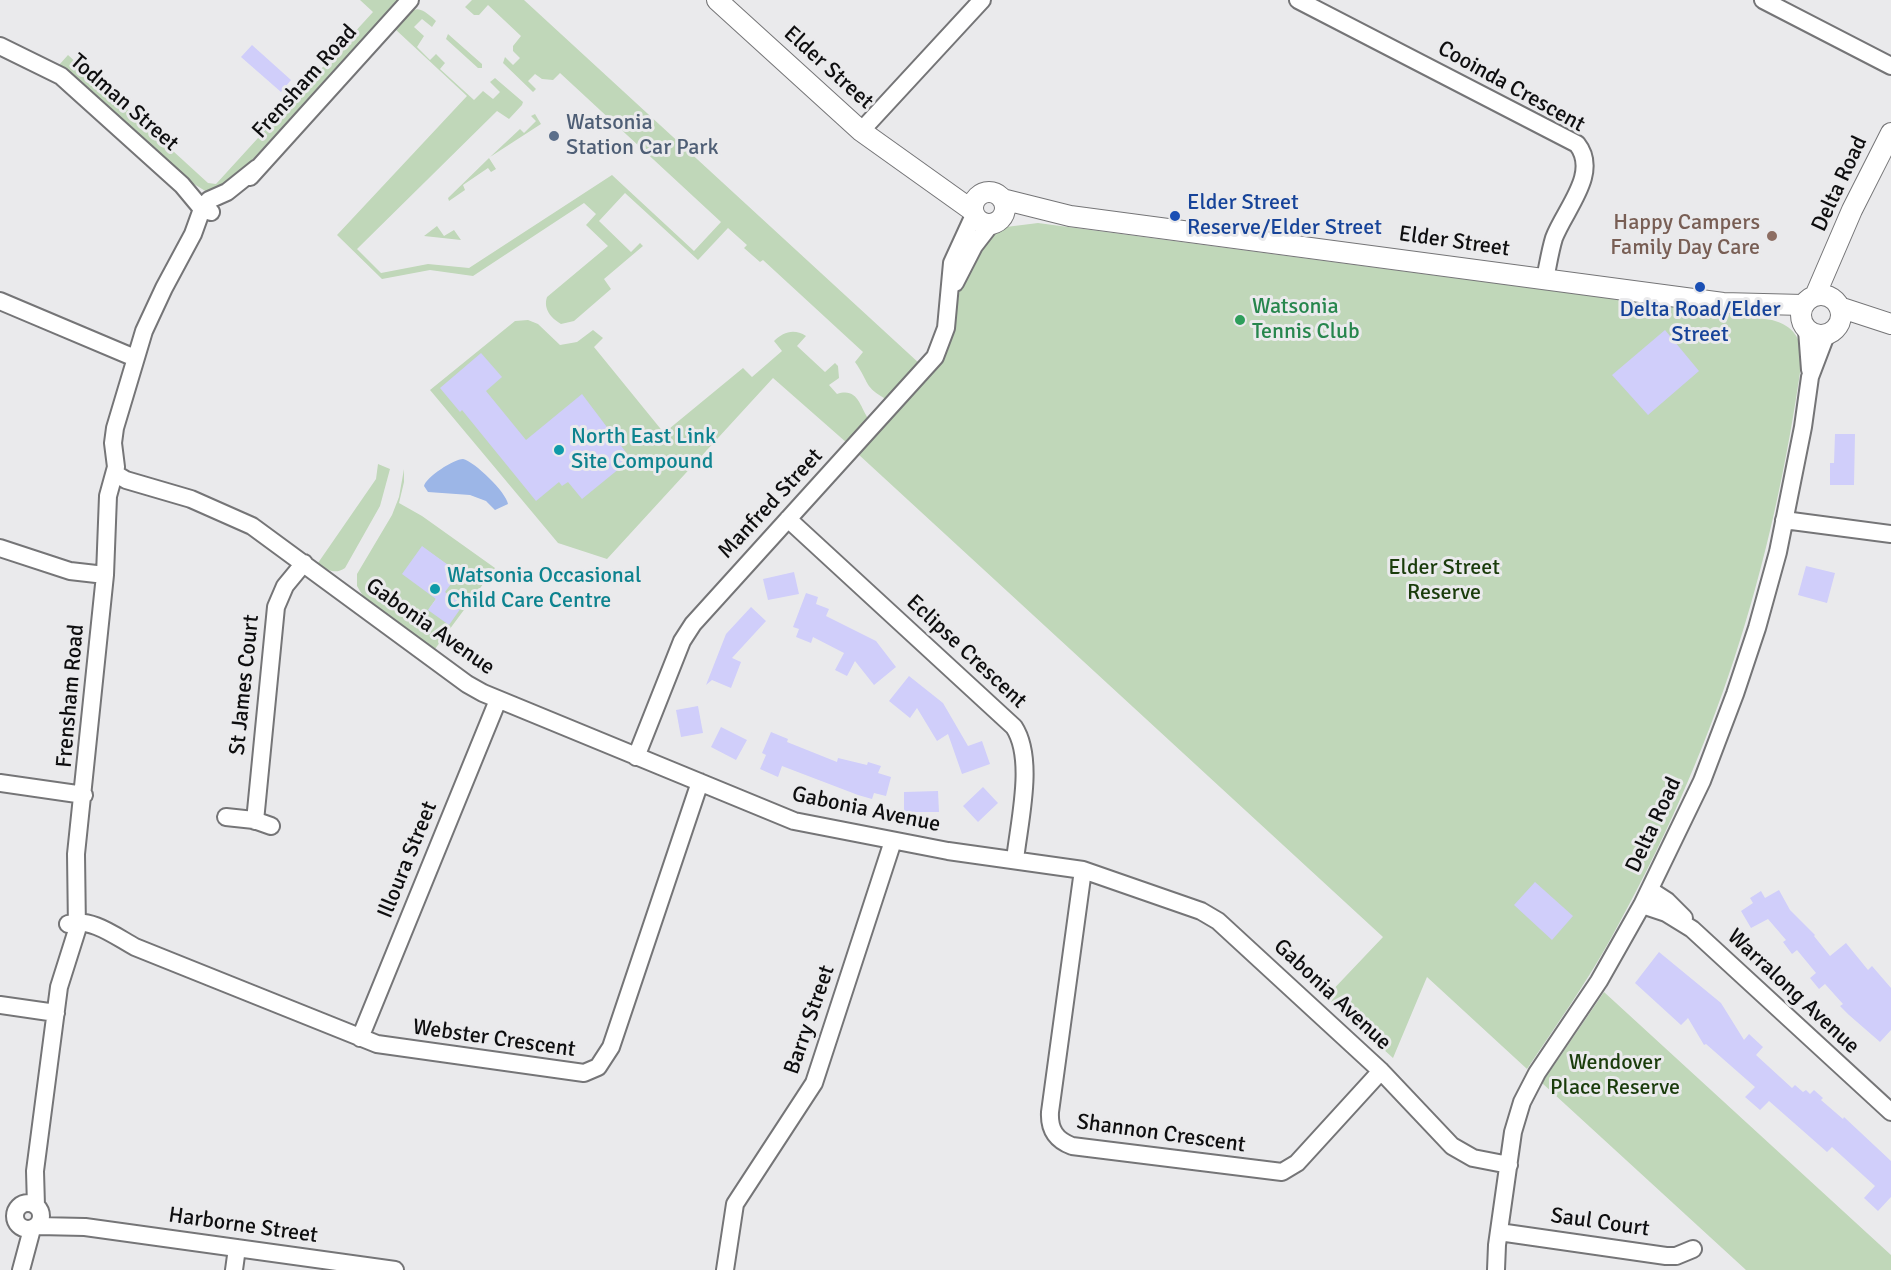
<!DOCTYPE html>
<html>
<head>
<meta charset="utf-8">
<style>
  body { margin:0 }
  canvas { display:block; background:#eaeaec }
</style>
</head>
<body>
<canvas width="1891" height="1270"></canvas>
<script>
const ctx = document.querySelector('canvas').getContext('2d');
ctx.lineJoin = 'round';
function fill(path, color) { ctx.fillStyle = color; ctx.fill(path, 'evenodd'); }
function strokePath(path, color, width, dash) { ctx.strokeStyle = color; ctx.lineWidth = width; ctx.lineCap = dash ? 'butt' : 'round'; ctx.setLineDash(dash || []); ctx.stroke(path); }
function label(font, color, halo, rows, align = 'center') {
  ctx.font = font + ' Signika,sans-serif'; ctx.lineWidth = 6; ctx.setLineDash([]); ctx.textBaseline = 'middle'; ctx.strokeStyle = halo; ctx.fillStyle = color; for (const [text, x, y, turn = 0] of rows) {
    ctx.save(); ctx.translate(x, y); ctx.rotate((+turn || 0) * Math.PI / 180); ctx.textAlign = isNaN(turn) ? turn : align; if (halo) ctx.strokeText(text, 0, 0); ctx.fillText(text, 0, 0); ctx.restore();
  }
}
const green = new Path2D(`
  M360,0H398L231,183L207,192L189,181L82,82L59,65L68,55L208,183L216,184L373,12Z
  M472,0H524L920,364L888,400C863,387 870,383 855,362L863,352L763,260L760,262L744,248L747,245L728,228L698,260L625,193L599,221L631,252L640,243L643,246L604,279L611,289L574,321L561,324C551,318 543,309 547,297L608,246L586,225L596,214L584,203L473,276L430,270L382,279L337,235L467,96L395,29C412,10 414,0 436,21L432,27L422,19L414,27L424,36L417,47L430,60L436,54L445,63L440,69L474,100L483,91L493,99L500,92L490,82L495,78L523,102L522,105L509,119L497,111L357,249L381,273L428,264L469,268L612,175L694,251L721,222L560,73L553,80L542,79L535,74L528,81L536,89L533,92L503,63L505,57L513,65L520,58L513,51V46L521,36L488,5L479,15H474L465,7Z
  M448,34L482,64V68H478L446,39Z
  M535,114L541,124L490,157L520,129L524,133L536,121L531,116Z
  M489,158L496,169L491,172L488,168L463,185L465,190L449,201L448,198Z
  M1038,223L1772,320C1794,326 1801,338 1802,359C1772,572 1715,752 1610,940C1585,985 1555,1027 1527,1069L1427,977L1393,1058L1326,997L1383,937L858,454L941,361L952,336L962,276L995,231L1006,227Z
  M437,226L444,236L454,230L461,240L424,236Z
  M528,320L538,324L560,345L577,342L593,330L603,338L594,347L664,433L743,368L752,377L782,351L774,341C783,332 794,328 806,336L797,346L825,372L835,363L838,366L839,378L829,385L837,394C858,387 860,407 869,420L847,443L773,378L607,559L558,543L430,390L515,321Z
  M378,464L390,469L380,506L345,568C335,575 327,570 318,563L376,479Z
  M404,469V482L399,503L422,516L495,568L435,649L363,596L357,586V574L392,515L399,497ZM422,547L459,573L428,610L436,599Z
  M1604,992L1891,1255V1270H1746L1542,1083Z`);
const water = new Path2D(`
  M463,459C475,462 506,492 508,504L495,510L486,501L470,495L428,492L424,486C426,477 454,459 463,459Z`);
const building = new Path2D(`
  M252,45L291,80L281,92L241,57Z
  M1665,330L1699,371L1648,415L1612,375Z
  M481,353L502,377L486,391L526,440L582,394L631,459L582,499L568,482L562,486L559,482L536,501L462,410L460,412L440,388Z
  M1835,434H1855L1854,485H1830V463H1834Z
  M422,546L459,573L445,592L463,605L449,625L428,610L436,599L402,574Z
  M1806,566L1835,573L1827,603L1798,595Z
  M794,572L799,594L768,600L763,579Z
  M806,593L818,597L816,604L829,609L826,616L876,641L896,667L874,685L855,661L847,676L835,670L844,653L813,637L811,643L796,637L799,629L793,627Z
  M751,607L766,621L732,658L741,662L731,688L712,680L706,685L726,634Z
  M909,676L943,703L968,746L982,741L990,764L962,774L948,734L937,741L917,708L910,718L889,701Z
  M698,706L703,733L681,737L676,710Z
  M721,727L747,740L736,760L711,747Z
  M771,732L788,739L787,742L837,762L838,758L867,765L868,762L881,766L878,773L891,777L886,796L874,793L872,799L858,795L782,766L778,777L760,769L766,755L762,753Z
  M983,787L998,803L978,822L963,806Z
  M938,791L939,812H904V792Z
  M1535,882L1573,916L1552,940L1514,905Z
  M1779,890L1790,910L1815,935L1814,936L1830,956L1846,943L1868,970L1872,966L1891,988V1030L1880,1042L1849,1015L1840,1006L1843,1004L1825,984L1819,989L1810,978L1816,973L1797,950L1792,954L1783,942L1786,940L1768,919L1751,928L1741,911L1753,903L1750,898L1761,891L1765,898Z
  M1659,952L1721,1003L1744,1040L1749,1034L1763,1047L1756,1055L1792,1088L1795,1085L1803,1092L1806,1090L1810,1094L1814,1090L1823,1098L1821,1100L1843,1119L1844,1117L1891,1161V1197L1878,1211L1864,1198L1875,1186L1832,1147L1827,1152L1769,1101L1760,1110L1745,1097L1755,1087L1706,1044L1704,1045L1688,1018L1681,1025L1635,983Z`);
const minor = new Path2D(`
  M1298,0L1577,144C1600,173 1565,209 1554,238C1550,251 1548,265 1545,279
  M1763,0L1891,66
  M0,46L61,76L182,185L202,209L211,212
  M861,131L982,0
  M250,177L410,0
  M955,283L974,246L991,224
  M0,301L135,358
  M1807,330L1810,370
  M116,474L126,480L191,499L252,526L467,684L483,693L794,821L948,851L1083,870L1201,911L1218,921L1381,1071L1452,1146L1473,1158L1509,1165
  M788,519L1014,727C1035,759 1019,822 1015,860
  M1784,520L1891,534
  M0,548L70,571L105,575
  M636,757L682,641L693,624L935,357L946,328L952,263L974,215
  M0,783L84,795
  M226,817L254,820L271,826
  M255,821L276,607L285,586L304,563
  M1083,870L1050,1112C1049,1130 1056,1140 1072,1146L1282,1172L1297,1163L1381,1071
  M1650,890L1667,901L1684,918
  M1642,905L1666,913L1692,929L1891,1112
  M68,924C91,917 115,936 135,947L377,1044L584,1073L598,1067L611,1047L700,782
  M0,1005L56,1013
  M360,1038L498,700
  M15 1216a13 13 0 1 1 26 0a13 13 0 1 1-26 0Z
  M36,1206L35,1171L59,987L77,930L76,854L105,575L108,496L116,467L113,443L115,428L144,331L164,288L193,234L202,209L209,200L227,192L257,168
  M38,1226L85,1227L395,1270
  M1499,1232L1666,1256H1676L1693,1249
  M21,1270L32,1229
  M234,1270L237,1248
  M725,1270L735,1204L814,1083L893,841
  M1496,1270L1497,1245L1513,1132L1522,1102L1537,1073L1599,981L1642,905L1702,781L1735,694L1757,628L1778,552L1803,427L1810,377L1826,335`);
const tertiary = new Path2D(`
  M717,0L861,131L973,211
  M973 208a16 16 0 1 1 32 0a16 16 0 1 1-32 0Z
  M1002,199L1070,216L1723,303L1803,305
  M1801 315a20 20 0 1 1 40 0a20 20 0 1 1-40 0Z
  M1815,296L1852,210L1891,133
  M1839,307L1891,324`);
const markers = [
  [554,136,6,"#5c6f8a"],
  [1175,216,6,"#1a4fb4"],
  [1772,236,6,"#8d6e63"],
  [1700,287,6,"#1a4fb4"],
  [1240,320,6,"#2e9e5b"],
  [559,450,6,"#0f9aa8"],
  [435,589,6,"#0f9aa8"]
];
const streetNames = [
  ["Elder Street",828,68,42],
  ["Frensham Road",305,82,-48],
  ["Cooinda Crescent",1511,87,29],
  ["Todman Street",124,103,41],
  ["Delta Road",1840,184,-65],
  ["Elder Street",1454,242,8],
  ["Manfred Street",771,504,-47],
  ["Gabonia Avenue",430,627,35],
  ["Eclipse Crescent",966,652,43],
  ["St James Court",245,685,-84],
  ["Frensham Road",71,696,-85],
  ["Gabonia Avenue",866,810,12],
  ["Delta Road",1654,825,-65],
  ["Illoura Street",408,860,-68],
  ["Warralong Avenue",1793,992,43],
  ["Gabonia Avenue",1332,995,43],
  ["Barry Street",810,1020,-71],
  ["Webster Crescent",494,1039,8],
  ["Shannon Crescent",1161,1134,8],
  ["Saul Court",1600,1223,8],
  ["Harborne Street",243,1226,8]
];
const serviceNames = [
  ["Watsonia",566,123],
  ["Station Car Park",566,148]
];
const transitNames = [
  ["Elder Street",1187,203],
  ["Reserve/Elder Street",1187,228],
  ["Delta Road/Elder",1700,310,"center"],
  ["Street",1700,335,"center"]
];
const educationNames = [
  ["Happy Campers",1760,223],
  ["Family Day Care",1760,248]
];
const leisureNames = [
  ["Watsonia",1252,307],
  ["Tennis Club",1252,332]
];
const cultureNames = [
  ["North East Link",571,437],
  ["Site Compound",571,462],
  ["Watsonia Occasional",447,576],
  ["Child Care Centre",447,601]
];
const parkNames = [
  ["Elder Street",1444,568],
  ["Reserve",1444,593],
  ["Wendover",1615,1063],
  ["Place Reserve",1615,1088]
];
fill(green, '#c0d7b9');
fill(water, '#9cb6e7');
fill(building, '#d0cefa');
strokePath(minor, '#757577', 20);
strokePath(tertiary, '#757577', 22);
strokePath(minor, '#fff', 16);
strokePath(tertiary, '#fff', 20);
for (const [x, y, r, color] of markers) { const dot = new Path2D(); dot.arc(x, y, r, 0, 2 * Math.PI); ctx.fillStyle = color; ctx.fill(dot); strokePath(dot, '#eaeaec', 2); }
label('22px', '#0e0e0f', '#eaeaec', streetNames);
label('22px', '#4e5e75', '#eaeaec', serviceNames, 'left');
label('22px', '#164399', '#eaeaec', transitNames, 'left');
label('22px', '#785e54', '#eaeaec', educationNames, 'right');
label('22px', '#27864d', '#eaeaec', leisureNames, 'left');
label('22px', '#0d838f', '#eaeaec', cultureNames, 'left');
label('22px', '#1a3c0b', '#eaeaec', parkNames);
</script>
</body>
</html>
